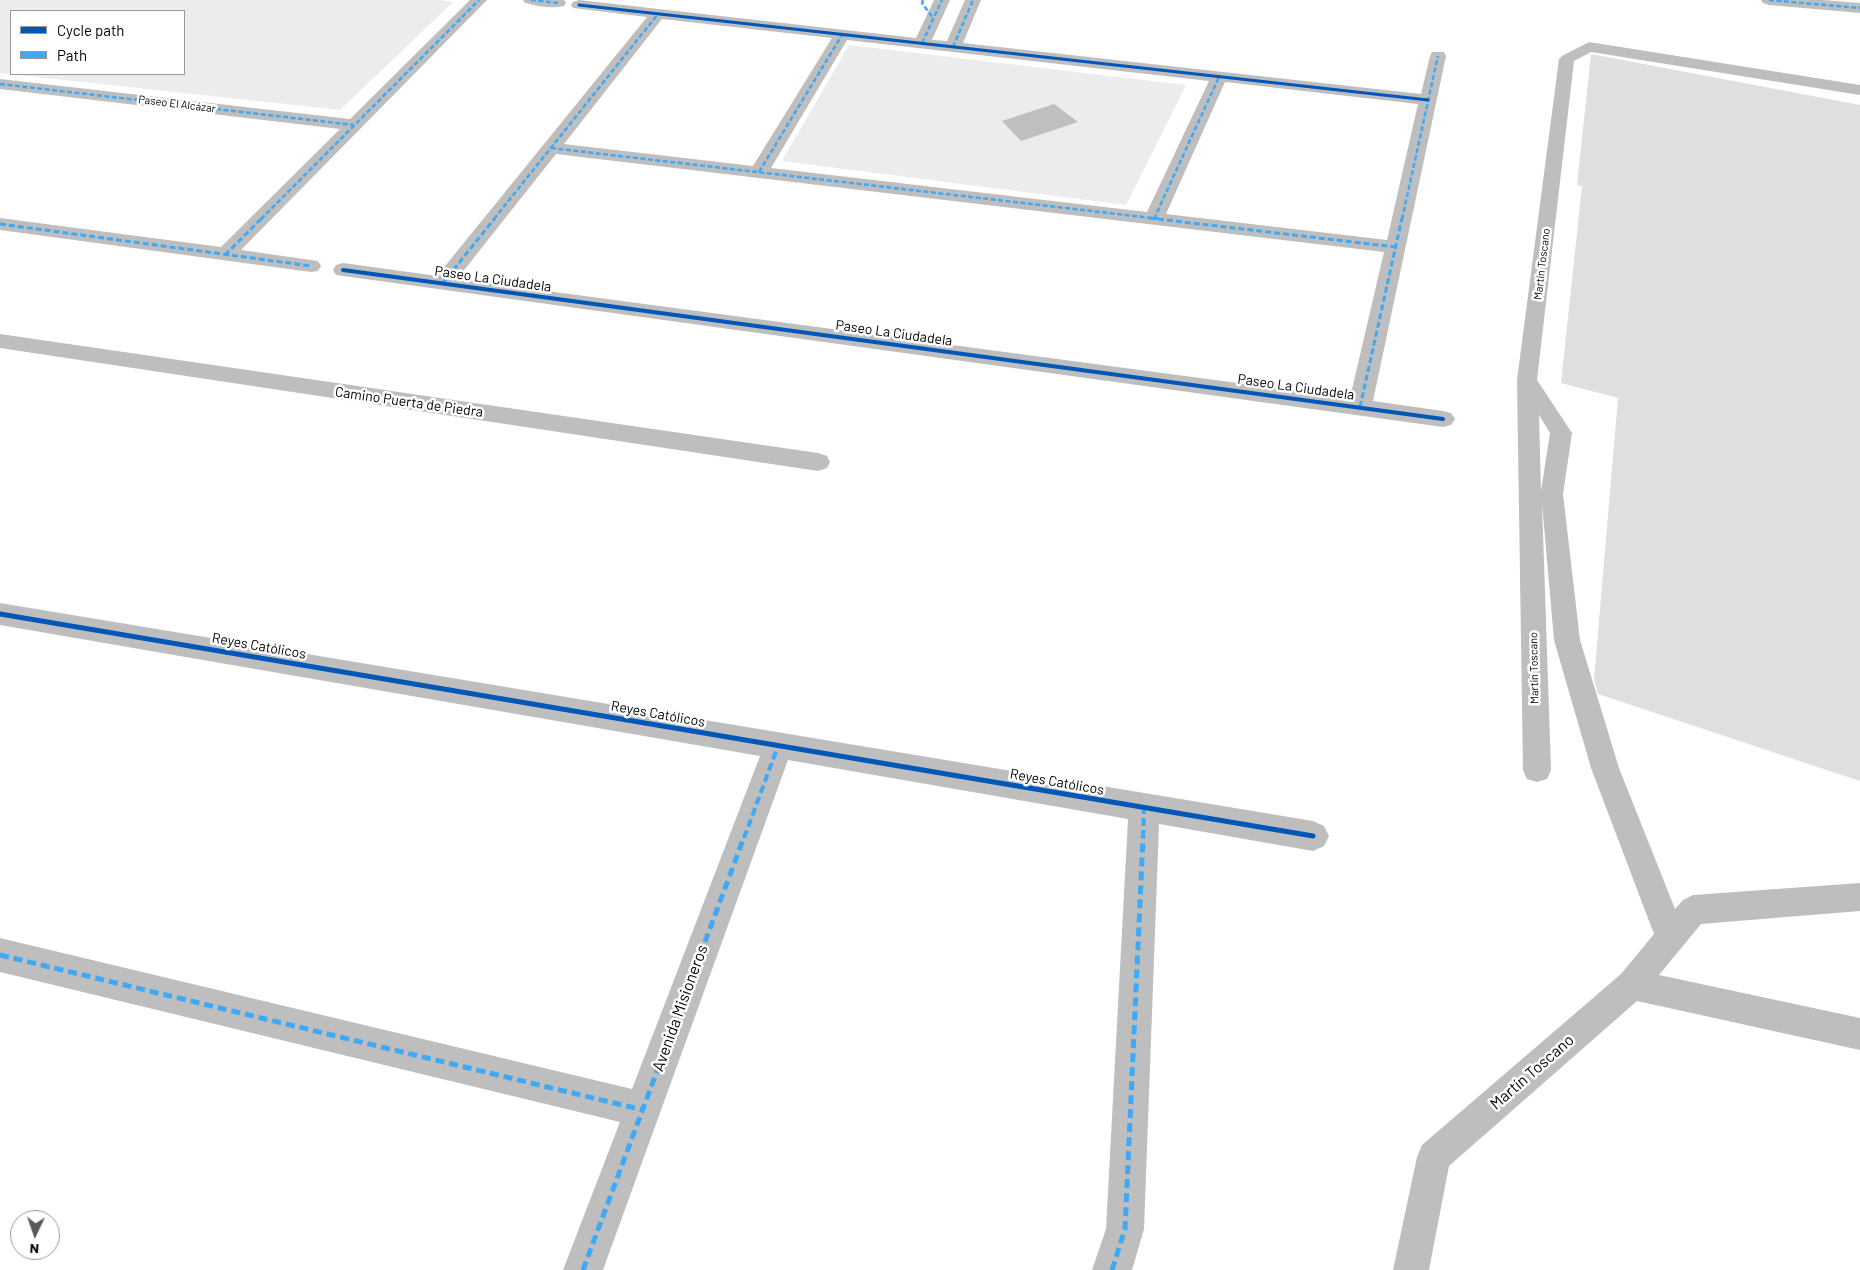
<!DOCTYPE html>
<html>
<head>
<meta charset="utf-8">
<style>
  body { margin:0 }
  #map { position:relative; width:1860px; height:1270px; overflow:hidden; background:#fff; font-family:Barlow,sans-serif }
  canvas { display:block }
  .legend { position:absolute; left:10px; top:10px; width:175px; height:65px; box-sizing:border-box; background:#fff; border:1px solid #999; margin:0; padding:6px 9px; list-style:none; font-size:15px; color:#000 }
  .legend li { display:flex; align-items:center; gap:10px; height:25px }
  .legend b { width:25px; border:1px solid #999 }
  .north { position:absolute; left:10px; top:1210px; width:50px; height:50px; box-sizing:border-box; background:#fff; border:1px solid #999; border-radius:50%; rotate:183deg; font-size:14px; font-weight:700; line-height:20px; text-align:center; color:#000 }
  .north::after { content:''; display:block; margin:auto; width:18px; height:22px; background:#595959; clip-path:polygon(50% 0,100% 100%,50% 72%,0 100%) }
</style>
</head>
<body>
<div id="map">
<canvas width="1860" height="1270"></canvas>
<ul class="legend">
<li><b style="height:6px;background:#0057b8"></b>Cycle path</li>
<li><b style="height:6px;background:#3fa9f5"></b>Path</li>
</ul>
<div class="north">N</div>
</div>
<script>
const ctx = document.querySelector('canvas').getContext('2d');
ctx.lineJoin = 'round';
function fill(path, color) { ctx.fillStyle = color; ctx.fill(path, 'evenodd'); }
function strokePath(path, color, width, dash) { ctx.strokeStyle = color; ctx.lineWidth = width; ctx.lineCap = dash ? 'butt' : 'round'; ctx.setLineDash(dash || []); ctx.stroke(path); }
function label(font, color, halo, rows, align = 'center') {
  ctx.font = font + ' Barlow,sans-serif'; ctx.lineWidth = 5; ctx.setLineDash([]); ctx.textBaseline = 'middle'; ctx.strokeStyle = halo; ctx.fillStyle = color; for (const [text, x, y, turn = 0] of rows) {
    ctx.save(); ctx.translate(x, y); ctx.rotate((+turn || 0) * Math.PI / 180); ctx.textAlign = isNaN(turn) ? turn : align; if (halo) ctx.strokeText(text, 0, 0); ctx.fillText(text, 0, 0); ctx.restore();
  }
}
const green = new Path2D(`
  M0,0H439L453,2L340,110L0,73ZM11,11H184V74H11Z
  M849,45L1186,85L1126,205L782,161Z`);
const water = new Path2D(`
  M1054,104L1078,122L1021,141L1002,121Z`);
const building = new Path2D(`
  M1591,54L1860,105V781L1598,694L1594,679L1618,398L1561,383L1582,186L1577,185Z`);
const service = new Path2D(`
  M1589,42L1860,85V95L1591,52L1574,61L1537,380L1572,433L1563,494L1580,640L1619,768L1675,909L1683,900L1693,895L1860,883V911L1701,924L1659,975L1860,1018V1050L1637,1001L1449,1166L1429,1270H1393L1417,1157L1422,1145L1621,974L1654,934L1591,768L1554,640L1542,503L1551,770L1547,779L1537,782L1527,779L1523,770L1517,380L1559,59L1562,56ZM1539,415L1550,433L1541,491Z`);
const minor = new Path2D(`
  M470,0H487L241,250L318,261L321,266L318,271L311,272L0,230V218L221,247L340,129L0,89V79L350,119Z
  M523,0H564L566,3L564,6C552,9 537,6 525,3Z
  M579,0L916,38L934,0H950L932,40L947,41L965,0H981L963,43L1421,94L1430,56L1432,52H1444L1446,56L1373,401L1443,411L1451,413L1455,419L1451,425L1443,427L336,275L333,270L336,265L343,263L437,276L647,17L573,8L571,5L573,2ZM662,19L832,38L753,166L564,144ZM847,40L1209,81L1147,212L771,168ZM1225,82L1418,104L1387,240L1166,214ZM556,154L1384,252L1350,398L457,279Z
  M1761,0H1823L1860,3V13L1769,5L1763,3Z
  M0,334L818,453L827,456L830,462L827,468L818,471L0,348Z
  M0,603L1313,821L1324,826L1329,836L1324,846L1313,851L1159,824L1144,1229L1132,1270H1092L1106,1229L1128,819L788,760L603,1270H563L620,1122L0,972V938L632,1089L760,756L0,625Z`);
const quietFar3 = new Path2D(`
  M531,0L558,3
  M923,0L922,3L933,18
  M1769,0L1860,8
  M922,43L942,0
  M953,47L973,0
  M0,84L354,125
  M551,148L1160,219
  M759,172L842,35
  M261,219L479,0
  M494,219L658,14
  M1154,219L1219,77
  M1402,219L1438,56`);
const quietFar2 = new Path2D(`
  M1149,218L1396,247
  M0,224L311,266
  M225,255L262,218
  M442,284L495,218
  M1360,407L1402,218`);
const quietFar1 = new Path2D(`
  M744,838L778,746
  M1143,838L1144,808`);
const quiet = new Path2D(`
  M0,955L643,1110
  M583,1270L744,837
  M1112,1270L1125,1229L1143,837`);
const cyclewayFar2 = new Path2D(`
  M579,5L1428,100`);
const cyclewayFar1 = new Path2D(`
  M343,270L1443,419`);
const cycleway = new Path2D(`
  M0,614L1313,836`);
const farStreetnames = [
  ["Paseo El Alcázar",177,104,7],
  ["Martín Toscano",1542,264,-83],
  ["Martín Toscano",1534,668,-91]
];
const streetNames = [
  ["Paseo La Ciudadela",493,279,8],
  ["Paseo La Ciudadela",894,333,8],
  ["Paseo La Ciudadela",1296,387,8],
  ["Camino Puerta de Piedra",409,402,8],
  ["Reyes Católicos",259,646,10],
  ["Reyes Católicos",658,714,10],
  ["Reyes Católicos",1057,782,10]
];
const nearStreetnames = [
  ["Avenida Misioneros",680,1008,-70],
  ["Martín Toscano",1532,1072,-41]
];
fill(green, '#ececec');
fill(water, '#bfbfbf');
fill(building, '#dfdfdf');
fill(service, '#bebebe');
fill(minor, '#bebebe');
strokePath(quietFar3, '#3fa9f5', 2.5, [5, 2.5]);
strokePath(quietFar2, '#3fa9f5', 3, [6, 3]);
strokePath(quietFar1, '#3fa9f5', 4, [8, 4]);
strokePath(quiet, '#3fa9f5', 5, [9, 5]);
strokePath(cyclewayFar2, '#0057b8', 3);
strokePath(cyclewayFar1, '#0057b8', 4);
strokePath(cycleway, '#0057b8', 5);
label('11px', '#000', '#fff', farStreetnames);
label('14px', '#000', '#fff', streetNames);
label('16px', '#000', '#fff', nearStreetnames);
</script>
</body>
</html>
